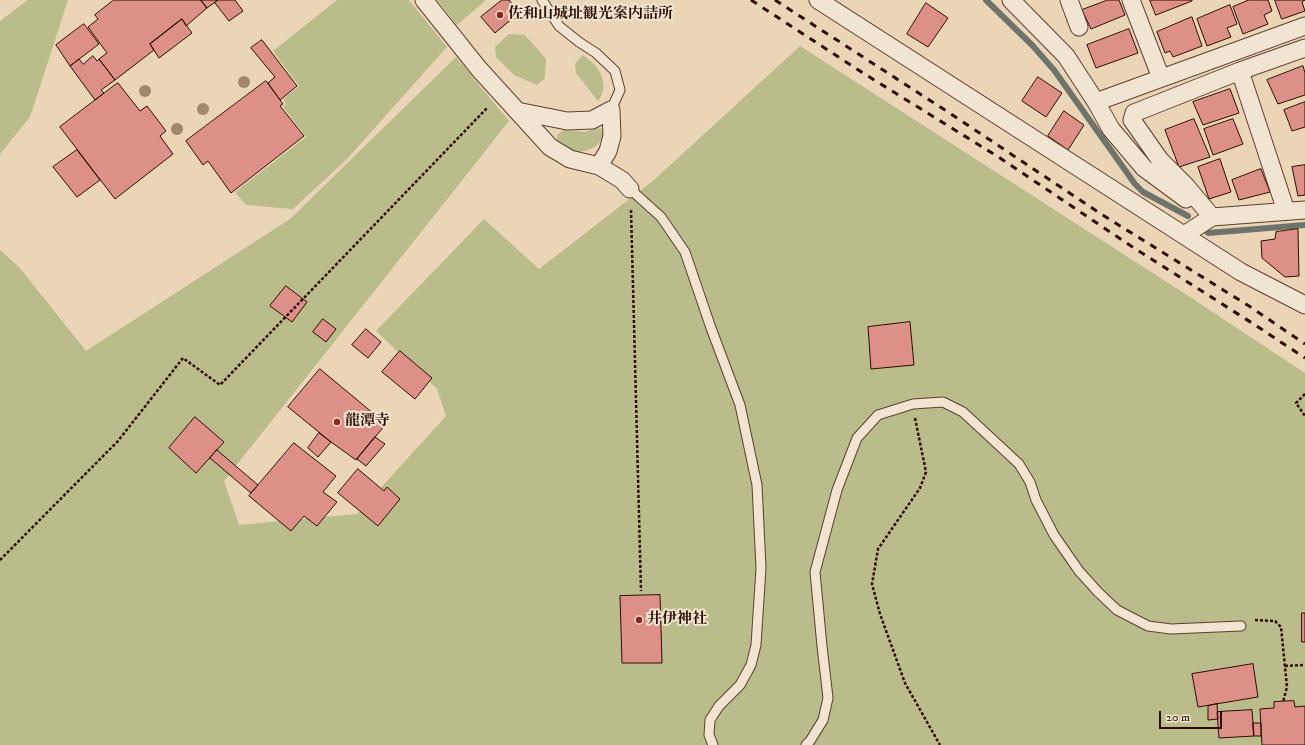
<!DOCTYPE html>
<html>
<head>
<meta charset="utf-8">
<style>
  body { margin:0 }
  #map { position:relative; width:1305px; height:745px; overflow:hidden; background:#ead5b6; font-family:"IM FELL DW Pica",serif }
  canvas { display:block }
  .scale { position:absolute; left:1159px; top:711px; width:63px; height:18px; box-sizing:border-box; border:2px solid #2e0d02; border-top:0; padding-left:5px; font-size:12px; line-height:14px; white-space:nowrap; color:#2e0d02; -webkit-text-stroke:3px #f1e4d0; paint-order:stroke }
</style>
</head>
<body>
<div id="map">
<canvas width="1305" height="745"></canvas>
<div class="scale">20 m</div>
</div>
<script>
const ctx = document.querySelector('canvas').getContext('2d');
ctx.lineJoin = 'round';
function fill(path, color) { ctx.fillStyle = color; ctx.fill(path, 'evenodd'); }
function strokePath(path, color, width, dash) { ctx.strokeStyle = color; ctx.lineWidth = width; ctx.lineCap = dash ? 'butt' : 'round'; ctx.setLineDash(dash || []); ctx.stroke(path); }
function label(font, color, halo, rows, align = 'center') {
  ctx.font = font + ' "IM FELL DW Pica","Noto Serif JP",serif'; ctx.lineWidth = 4; ctx.setLineDash([]); ctx.textBaseline = 'middle'; ctx.strokeStyle = halo; ctx.fillStyle = color; for (const [text, x, y, turn = 0] of rows) {
    ctx.save(); ctx.translate(x, y); ctx.rotate((+turn || 0) * Math.PI / 180); ctx.textAlign = isNaN(turn) ? turn : align; if (halo) ctx.strokeText(text, 0, 0); ctx.fillText(text, 0, 0); ctx.restore();
  }
}
const green = new Path2D(`
  M28,0H68L30,117L0,154V21Z
  M337,0H409L447,47L347,159L293,209L246,205L235,192L306,137L283,107L286,104L283,99L299,86L273,51Z
  M437,0H486L457,25Z
  M509,34L525,35L546,59L545,78L537,85L514,75L496,57L495,47Z
  M800,46L1190,297L1305,373V745H0V250L19,267L86,351L290,219L456,57L509,121L224,481L239,525L357,514L446,416L437,389L376,331L484,219L539,269L654,180Z
  M583,55C588,59 596,65 599,71C605,81 605,92 598,101L576,73L575,64Z
  M596,128L603,129C606,146 584,155 571,150C566,148 561,143 557,140V135L564,130L585,132Z`);
const stream = new Path2D(`
  M986,0L1032,45L1054,70L1135,184L1143,192L1188,216
  M1206,231L1208,233L1305,225`);
const building = new Path2D(`
  M114,0H201L207,8L186,26L182,19L150,44L154,50L115,80L99,59L107,53L88,27L98,19L95,15Z
  M201,0H218L207,8Z
  M218,0H235L243,11L229,21L215,3Z
  M502,0H509L519,13L495,33L481,17Z
  M1108,0H1119L1125,15L1091,29L1082,10Z
  M1150,0H1192V1L1156,15Z
  M1249,0H1268L1272,11L1264,15L1268,24L1243,34L1233,7Z
  M1275,0H1305L1302,2L1305,11L1282,19Z
  M926,3L948,18L928,47L907,34Z
  M1230,5L1237,24L1227,28L1231,37L1207,46L1197,19Z
  M1192,17L1202,46L1173,57L1170,51L1165,53L1157,32Z
  M182,19L192,33L159,58L150,44Z
  M84,24L99,44L70,66L56,45Z
  M1129,29L1138,53L1096,68L1087,45Z
  M262,40L297,86L280,100L268,83L275,77L251,48Z
  M93,56L97,61L99,59L115,80L101,90L104,93L95,100L70,66L79,59L83,64Z
  M1303,66L1305,73V95L1278,104L1267,80Z
  M1038,77L1062,93L1046,117L1022,101Z
  M266,81L283,104L280,106L304,136L231,193L208,161L203,165L186,141Z
  M118,83L140,111L147,106L166,131L160,136L173,154L115,199L60,127Z
  M1230,89L1239,113L1203,125L1193,102Z
  M1305,102V127L1292,131L1284,110Z
  M1064,111L1084,125L1068,150L1048,136Z
  M1194,119L1210,157L1179,167L1165,130Z
  M1233,119L1243,144L1213,155L1204,129Z
  M77,150L100,180L77,197L53,167Z
  M1220,159L1231,192L1209,199L1198,167Z
  M1305,165V195L1298,196L1292,167Z
  M1261,169L1270,192L1239,200L1232,180Z
  M1298,229L1299,276L1285,277L1262,258L1261,241L1275,239L1276,232Z
  M286,286L307,302L292,322L270,306Z
  M323,319L336,329L326,342L313,332Z
  M910,322L914,365L871,369L868,327Z
  M366,329L381,342L368,358L352,345Z
  M400,351L432,378L415,399L382,372Z
  M320,369L386,424L356,460L331,442L288,407Z
  M195,417L224,442L196,473L169,448Z
  M319,433L331,442L318,457L308,448Z
  M375,437L385,444L366,466L357,459Z
  M294,443L336,476L323,492L337,502L317,526L304,516L291,531L249,496Z
  M217,450L258,485L251,493L210,458Z
  M358,469L384,491L387,487L400,499L378,526L338,493Z
  M660,595L662,663H622L620,596Z
  M1302,613H1305V642H1302Z
  M1253,664L1258,697L1198,707L1192,674Z
  M1294,701L1295,707L1305,706V745H1262L1260,709L1274,708V702Z
  M1217,704L1218,719L1208,720V706Z
  M1252,710L1254,736L1219,738L1217,712Z
  M1253,723H1261V736H1254Z`);
const path = new Path2D(`
  M631,210L641,591
  M1305,394L1296,403L1305,416
  M915,418L926,472L920,488L878,549L872,584L880,614L905,683L940,745
  M0,560L118,441L183,358L220,385L488,107
  M1255,620L1275,621L1281,627L1287,687L1283,702
  M1285,666L1305,665`);
const service = new Path2D(`
  M542,0L559,26L579,42L596,53L615,71L620,90L611,110
  M630,189L661,217L685,252L711,328L740,405L757,485L761,568L756,645L751,665L740,685L719,706L710,720L709,735L713,745
  M806,745L810,741L823,720L828,698L822,646L815,572L837,490L857,438L878,415L913,404L943,402L963,412L1019,464L1030,482L1036,500L1054,535L1079,571L1098,592L1117,610L1148,626L1171,629L1241,626`);
const minor = new Path2D(`
  M424,0L479,69L550,147L570,159L599,166L622,180L630,189
  M818,0L1241,272L1305,305
  M1011,0L1066,56L1096,102L1111,129L1144,168L1186,199
  M1069,0L1079,27
  M1131,0L1161,78
  M1240,71L1286,211
  M1096,102L1305,26
  M517,111L567,121L592,120L611,110L612,136L608,151L599,166
  M1212,217L1186,186L1160,160L1132,120L1134,113L1240,71L1305,48
  M1184,235L1212,217L1305,210`);
const rail = new Path2D(`
  M751,0L863,73L1000,158L1134,248L1252,323L1305,358
  M775,0L951,114L1101,214L1249,306L1305,344`);
const trees = [
  [244,82],
  [145,91],
  [203,109],
  [177,129]
];
const markers = [
  [500,15,4,"#8f2418"],
  [337,422,4,"#8f2418"],
  [639,620,4,"#8f2418"]
];
const poiNames = [
  ["佐和山城址観光案内詰所",508,15],
  ["龍潭寺",345,422],
  ["井伊神社",647,620]
];
fill(green, '#bbbc8b');
strokePath(stream, '#6e746b', 6);
fill(building, '#dd9088');
strokePath(building, '#2e0d02', 1);
strokePath(service, '#5d3f2f', 11);
strokePath(minor, '#5d3f2f', 19);
strokePath(path, '#2e0d02', 2.5, [3, 2]);
strokePath(service, '#f1e4d0', 9);
strokePath(minor, '#f1e4d0', 17);
strokePath(rail, '#2e0d02', 3, [7, 7]);
ctx.fillStyle = '#9e896d';
for (const [x, y] of trees) { ctx.beginPath(); ctx.arc(x, y, 6, 0, 2 * Math.PI); ctx.fill(); }
for (const [x, y, r, color] of markers) { const dot = new Path2D(); dot.arc(x, y, r, 0, 2 * Math.PI); ctx.fillStyle = color; ctx.fill(dot); strokePath(dot, '#f1e4d0', 1.5); }
label('bold 15px', '#2e0d02', '#f1e4d0', poiNames, 'left');
</script>
</body>
</html>
